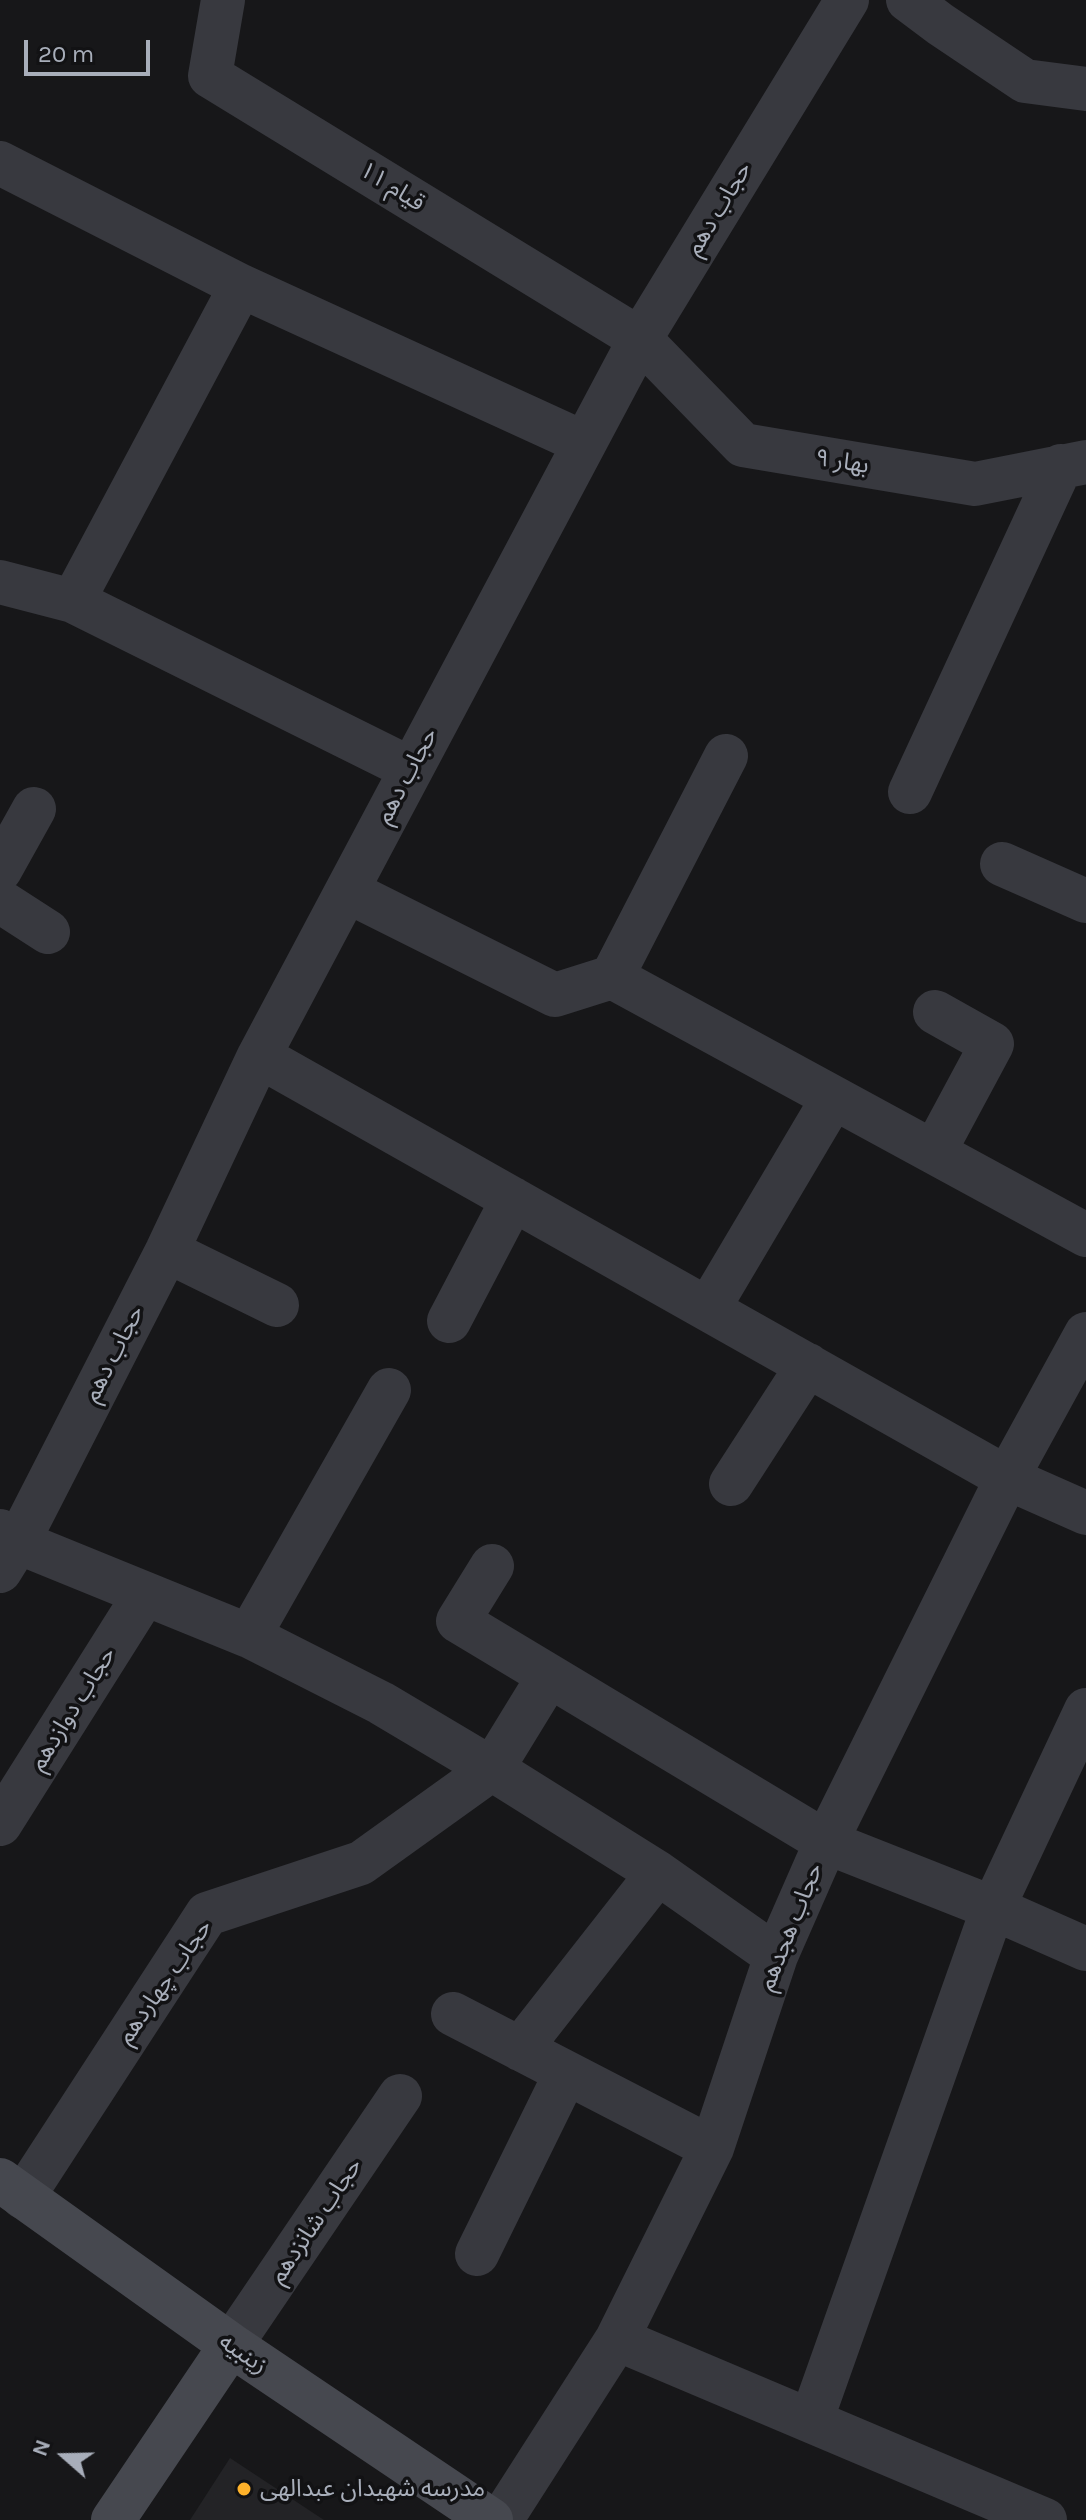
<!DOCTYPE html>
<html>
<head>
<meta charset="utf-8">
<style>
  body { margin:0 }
  #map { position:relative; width:1086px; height:2520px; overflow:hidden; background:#171719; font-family:Karla,sans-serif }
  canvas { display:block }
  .north { position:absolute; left:24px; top:2416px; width:80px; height:80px; -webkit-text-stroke:6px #121214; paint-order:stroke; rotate:290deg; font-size:22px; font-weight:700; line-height:32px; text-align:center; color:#a8aeba }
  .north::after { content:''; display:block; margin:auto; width:28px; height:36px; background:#a8aeba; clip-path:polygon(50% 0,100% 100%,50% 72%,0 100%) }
  .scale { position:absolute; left:24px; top:40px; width:126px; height:36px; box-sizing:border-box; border:4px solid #a8aeba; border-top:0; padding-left:10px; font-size:24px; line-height:28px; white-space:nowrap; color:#a8aeba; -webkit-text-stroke:6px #121214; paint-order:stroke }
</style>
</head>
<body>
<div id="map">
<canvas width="1086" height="2520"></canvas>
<div class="north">N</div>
<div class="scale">20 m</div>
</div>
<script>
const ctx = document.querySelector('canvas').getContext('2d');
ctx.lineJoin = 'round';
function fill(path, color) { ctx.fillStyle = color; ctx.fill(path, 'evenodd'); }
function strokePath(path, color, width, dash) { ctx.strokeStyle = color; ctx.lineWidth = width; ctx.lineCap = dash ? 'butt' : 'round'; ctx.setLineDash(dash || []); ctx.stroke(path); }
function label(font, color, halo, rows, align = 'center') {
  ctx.font = font + ' Karla,"Noto Sans Arabic",sans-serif'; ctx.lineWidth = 7; ctx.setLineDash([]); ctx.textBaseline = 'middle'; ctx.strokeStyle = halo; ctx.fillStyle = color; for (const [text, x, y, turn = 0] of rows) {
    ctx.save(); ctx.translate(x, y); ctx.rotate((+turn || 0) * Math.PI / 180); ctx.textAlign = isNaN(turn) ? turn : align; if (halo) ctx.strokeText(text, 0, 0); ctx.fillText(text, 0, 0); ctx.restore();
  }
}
const built = new Path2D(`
  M230,2458L324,2520H190Z`);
const street = new Path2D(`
  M223,0L210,76L640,339L743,445L975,484L1086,462
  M908,0L940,24L1025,81L1086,89
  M0,163L241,286L584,443
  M0,582L73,601L411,769
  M73,601L241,286
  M726,756L612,977L1086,1235
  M910,792L1061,466
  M1002,864L1086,901
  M0,870L34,809
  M347,891L555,995L612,977
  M0,901L48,932
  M259,1056L1007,1478L1086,1513
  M934,1152L992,1044L935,1012
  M167,1251L277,1305
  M708,1309L833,1098
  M449,1321L513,1199
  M731,1484L808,1365
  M0,1531L18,1542L249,1636L381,1703L492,1769L658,1873L776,1956
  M492,1566L458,1621L826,1842L993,1908L1086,1949
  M0,1571L18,1542L167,1251L259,1056L640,339L847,0
  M249,1636L389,1390
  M0,1824L145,1594
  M453,2014L712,2148
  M520,2049L658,1873
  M23,2197L207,1914L361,1863L492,1769L549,1676
  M477,2254L566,2073
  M617,2339L1045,2520
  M231,2345L400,2096
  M811,2421L993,1908L1086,1710
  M501,2520L617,2339L712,2148L776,1956L826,1842L1007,1478L1086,1334`);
const secondary = new Path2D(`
  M0,2180L231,2345L491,2520
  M113,2520L231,2345`);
const markers = [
  [244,2489,8,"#feb12a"]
];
const streetNames = [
  ["قیام ۱۱",392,187,32],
  ["حجاب دهم",719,209,-59],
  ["بهار ۹",842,462,9],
  ["حجاب دهم",407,776,-62],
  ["حجاب دهم",114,1354,-63],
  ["حجاب دوازدهم",73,1709,-58],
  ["حجاب هجدهم",791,1927,-68],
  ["حجاب چهاردهم",165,1982,-55],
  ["حجاب شانزدهم",316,2221,-56],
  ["زینبیه",243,2354,34]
];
const poiNames = [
  ["مدرسه شهیدان عبدالهی",260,2489]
];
fill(built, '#232326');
strokePath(street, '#38393f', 44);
strokePath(secondary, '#46484f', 44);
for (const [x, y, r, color] of markers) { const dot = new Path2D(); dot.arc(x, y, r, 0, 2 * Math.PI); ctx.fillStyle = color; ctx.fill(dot); strokePath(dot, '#121214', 3); }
label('24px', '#a8aeba', '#121214', streetNames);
label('24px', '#a8aeba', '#121214', poiNames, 'left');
</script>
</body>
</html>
